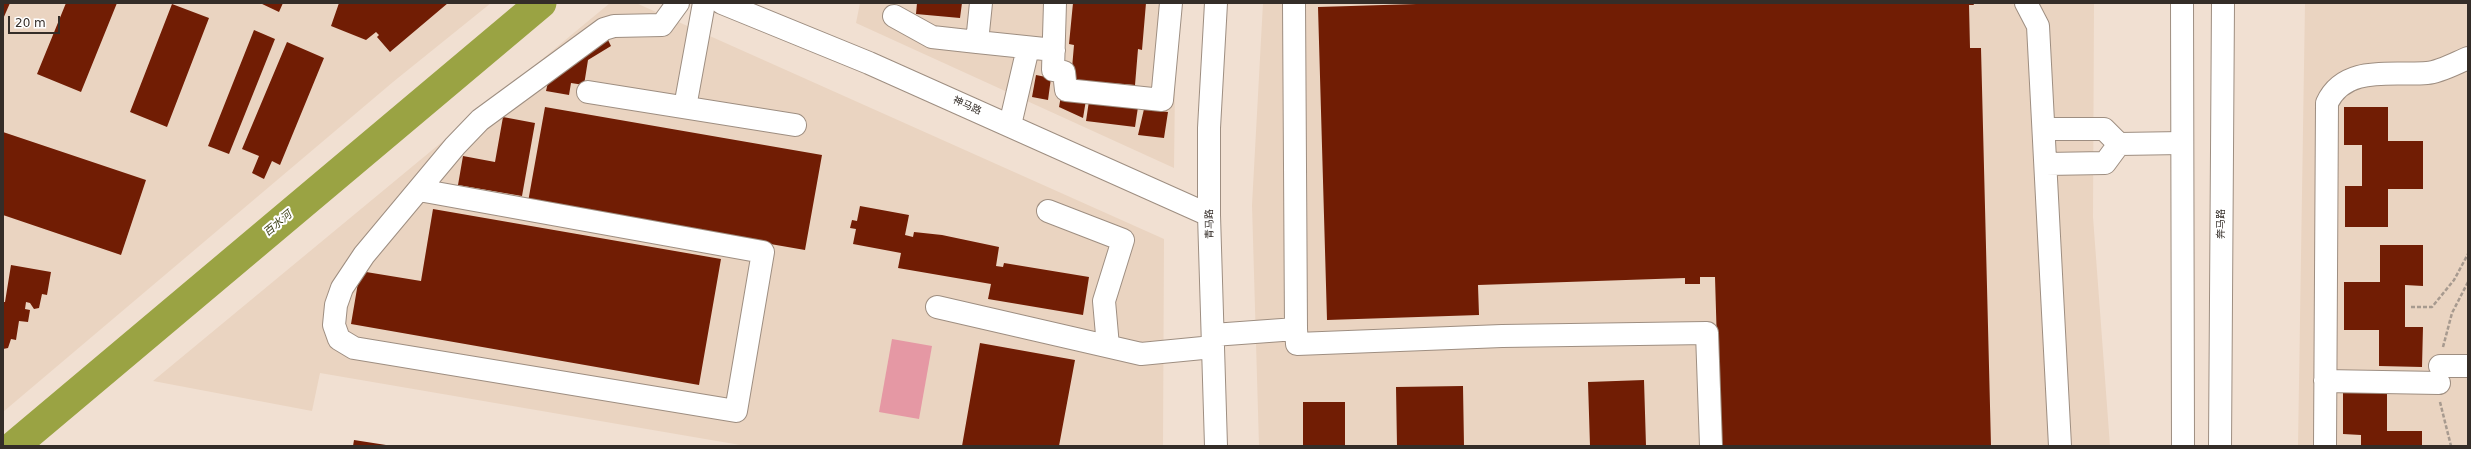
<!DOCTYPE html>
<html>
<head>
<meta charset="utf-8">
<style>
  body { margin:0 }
  #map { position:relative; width:2471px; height:449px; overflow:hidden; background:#f1e0d2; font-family:"DejaVu Sans",sans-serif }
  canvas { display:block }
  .frame { position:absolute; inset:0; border:4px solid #342d28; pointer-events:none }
  .scale { position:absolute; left:8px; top:16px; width:52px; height:18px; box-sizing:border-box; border:2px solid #342d28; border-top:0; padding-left:5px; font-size:12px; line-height:14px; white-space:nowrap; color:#342d28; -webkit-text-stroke:3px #fff; paint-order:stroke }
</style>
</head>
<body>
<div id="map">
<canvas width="2471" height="449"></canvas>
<div class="frame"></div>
<div class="scale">20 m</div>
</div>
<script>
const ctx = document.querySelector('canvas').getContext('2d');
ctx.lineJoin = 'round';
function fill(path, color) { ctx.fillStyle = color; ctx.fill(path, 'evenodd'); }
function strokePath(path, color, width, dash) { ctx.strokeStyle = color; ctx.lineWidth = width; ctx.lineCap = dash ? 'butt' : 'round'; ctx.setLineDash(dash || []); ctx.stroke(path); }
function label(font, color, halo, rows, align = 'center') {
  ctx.font = font + ' "DejaVu Sans","Noto Sans SC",sans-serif'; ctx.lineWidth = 4; ctx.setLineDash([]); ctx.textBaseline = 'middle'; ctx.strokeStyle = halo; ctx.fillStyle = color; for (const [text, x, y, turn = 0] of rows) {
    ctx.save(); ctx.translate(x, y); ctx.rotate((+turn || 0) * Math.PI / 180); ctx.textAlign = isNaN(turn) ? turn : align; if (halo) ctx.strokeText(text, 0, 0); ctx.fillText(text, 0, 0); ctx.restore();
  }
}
const built = new Path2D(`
  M3,3H491L393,82L3,412Z
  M610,3H636L1164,239L1163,446H746L320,373L312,411L153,381Z
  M860,3H1176L1174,168L856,23Z
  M1263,3H2094L2093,217L2110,446H1259L1252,205Z
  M2305,3H2468V446H2298Z`);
const green = new Path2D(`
  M892,339L932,346L919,419L879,412Z`);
const river = new Path2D(`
  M14,446L541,3`);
const building = new Path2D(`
  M3,3H10L3,19Z
  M66,3H117L81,92L37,74Z
  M260,3H283L279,12Z
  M339,3H448L390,52L377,37L379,35L376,32L366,40L331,26Z
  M917,3H962L960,18L916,14Z
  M1073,3H1146L1142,50L1138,49L1135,85L1071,80L1074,45L1069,44Z
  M1449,3H1973L1974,5H1969L1970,48H1981L1991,446H1720L1715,277H1700V284H1685V278L1478,285L1479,315L1327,320L1318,7Z
  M172,4L209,18L167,127L130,112Z
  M254,30L275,39L229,154L208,146Z
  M607,38L611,46L588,60L584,85L571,83L569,95L546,91L549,78Z
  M287,42L324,58L280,165L272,161L264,179L252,173L259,156L242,149Z
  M1036,75L1051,78L1048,100L1032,97Z
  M1061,96L1086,100L1083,118L1059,107Z
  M1089,101L1138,107L1135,127L1086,121Z
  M545,107L822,155L805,250L528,202Z
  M2344,107H2388V141H2423V189H2388V227H2345V186H2362V145H2344Z
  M1144,109L1168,112L1164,138L1138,135Z
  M503,117L535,123L522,196L458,185L463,156L495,162Z
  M3,132L146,180L121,255L3,215Z
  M860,206L909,215L905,235L913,237L914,232L942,235L999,247L996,266L1003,267L1004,263L1089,277L1083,315L988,299L991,284L898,268L901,253L853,244L856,229L850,228L852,220L857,221Z
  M433,209L721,259L699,385L351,324L360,271L421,281Z
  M2380,245H2423V286L2405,285V327H2423L2422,367L2379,366V330H2344V282H2380Z
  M11,265L51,272L47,295L42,294L39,308L34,309L30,303L26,302L25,309L30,310L28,322L19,321L16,340L11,339L8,348L3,349V302H5Z
  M980,343L1075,360L1059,446H962Z
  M1644,380L1646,446H1590L1588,382Z
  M1463,386L1464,446H1397L1396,387Z
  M2343,393H2387V431H2422V446H2361V435L2343,434Z
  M1303,402H1345V446H1303Z
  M354,440L386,445V446H353Z`);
const path = new Path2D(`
  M2411,307H2432L2454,280L2468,254
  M2443,347L2452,313L2468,282
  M2440,402L2451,446`);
const minor = new Path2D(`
  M722,3L869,63L1209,215
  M981,3L977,42L1054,50
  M1055,3L1053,70L1064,72L1066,90L1162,100L1171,3
  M1216,3L1209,128V215L1216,446
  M1294,3L1296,329
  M2026,3L2038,26L2060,446
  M894,16L932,37L977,42
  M588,92L795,125
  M685,107L704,3
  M1010,125L1028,48
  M2044,129H2104L2119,144L2182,143
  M2046,164L2105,163L2119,144
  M419,190L763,252L736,411L354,348L339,339L334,325L336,305L342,288L364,255L455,146L480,120L604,29L614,26L662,25L678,3
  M1048,211L1123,240L1104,301L1108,346
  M937,307L1141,354L1213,347
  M1213,335L1296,329L1297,344L1502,336L1707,333L1711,446
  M2440,366H2468
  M2325,381L2439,383
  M2325,446L2327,103C2345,64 2393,76 2427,73C2440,72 2456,63 2468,58`);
const major = new Path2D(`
  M2182,3L2183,446
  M2220,446L2223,3`);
const streetNames = [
  ["神马路",967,106,24],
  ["青马路",1210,224,-91],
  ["奔马路",2221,224,-90]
];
const waterNames = [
  ["百水河",278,224,-40]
];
fill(built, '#ead4c1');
fill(green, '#e598a4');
strokePath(river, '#9aa343', 31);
fill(building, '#711d04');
strokePath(minor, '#9e8e81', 24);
strokePath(major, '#9e8e81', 24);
strokePath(path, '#a79a8f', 2.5, [4, 2]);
strokePath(minor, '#fff', 22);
strokePath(major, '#fff', 22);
label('10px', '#342d28', '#fff', streetNames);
label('italic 11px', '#40441c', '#fff', waterNames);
</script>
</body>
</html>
